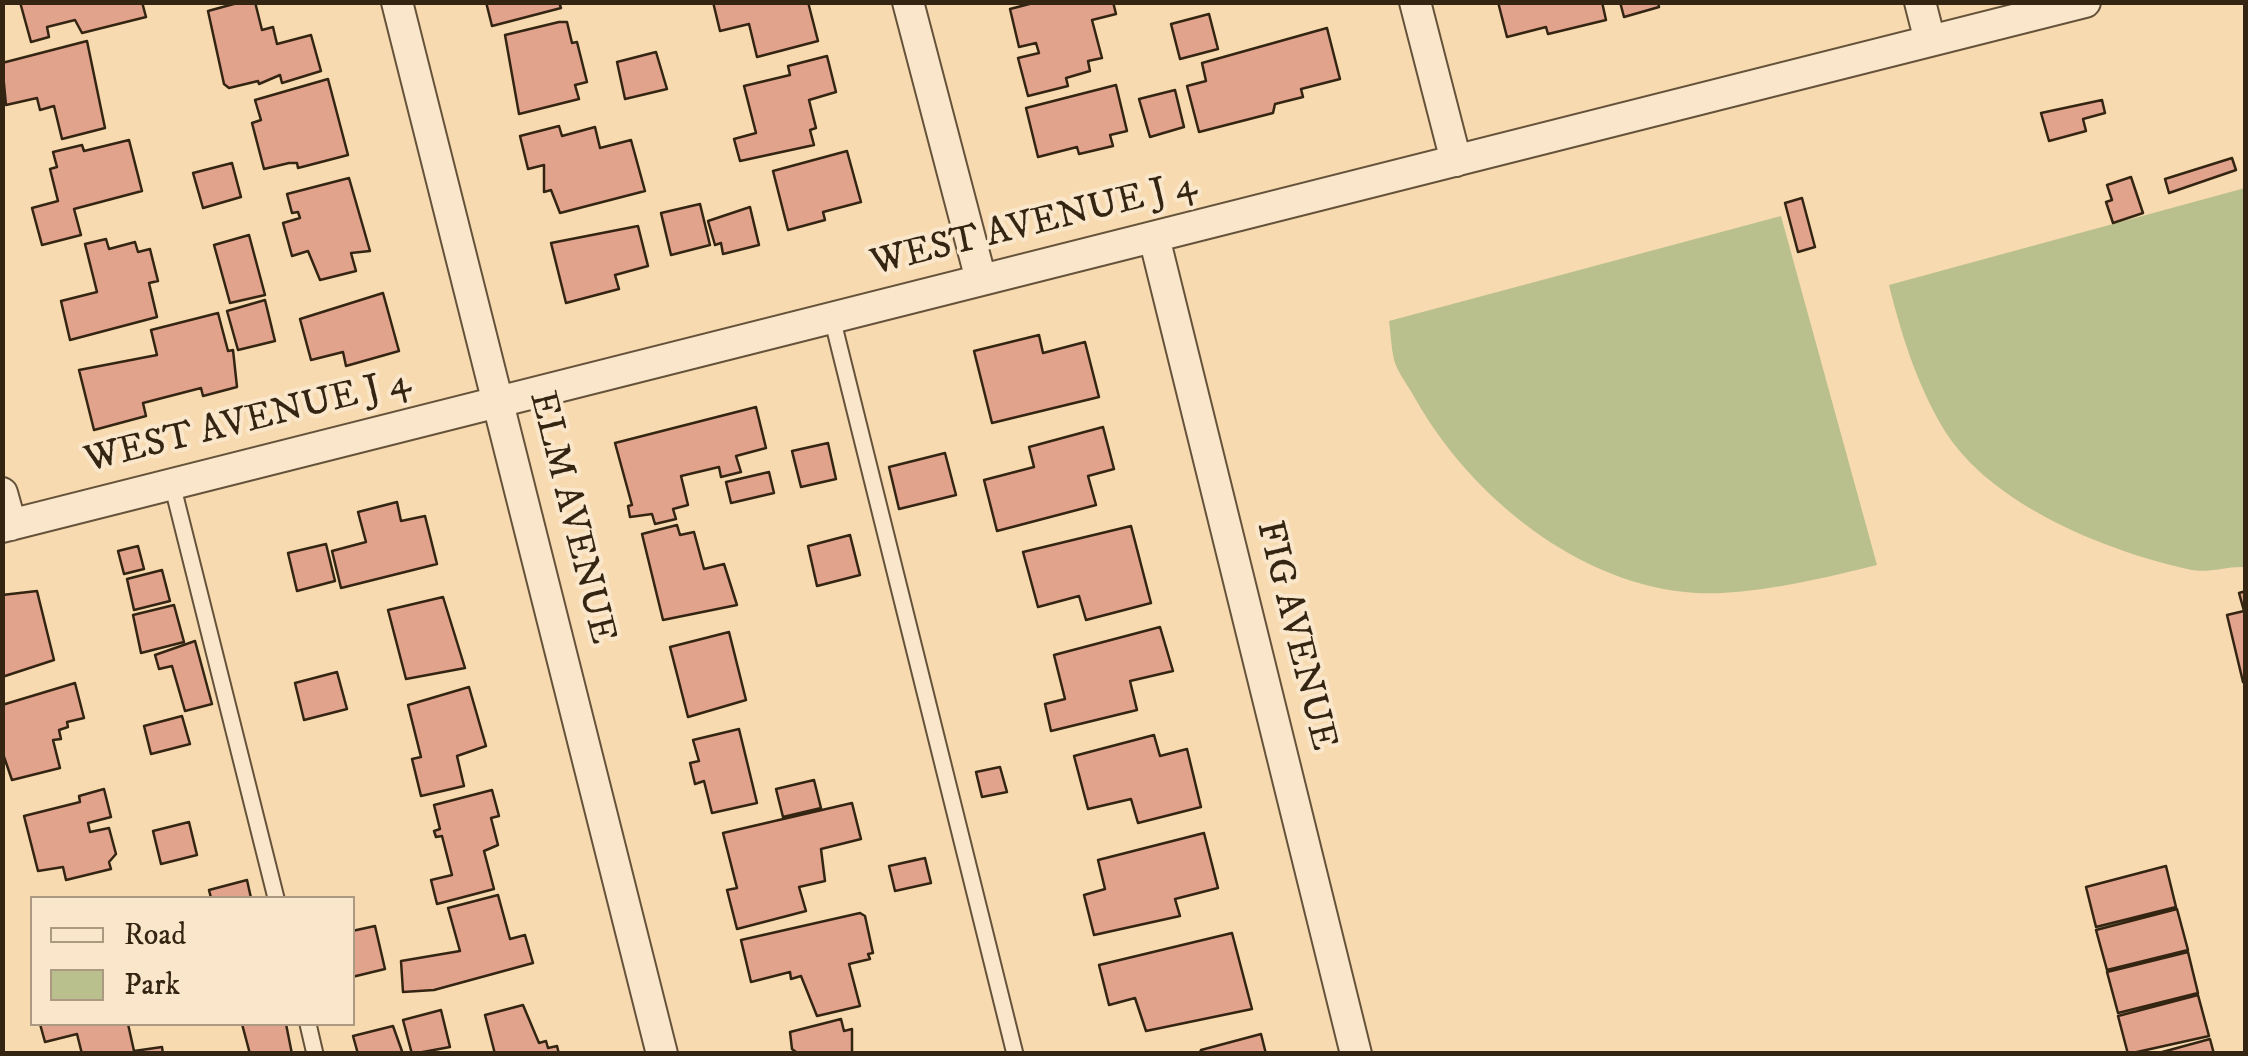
<!DOCTYPE html>
<html>
<head>
<meta charset="utf-8">
<style>
  body { margin:0 }
  #map { position:relative; width:2248px; height:1056px; overflow:hidden; background:#f7daaf; font-family:"IM FELL DW Pica",serif }
  canvas { display:block }
  .frame { position:absolute; inset:0; border:5px solid #342513; pointer-events:none }
  .legend { position:absolute; left:30px; top:896px; width:325px; height:130px; box-sizing:border-box; background:#fae7cb; border:2px solid #ab9981; margin:0; padding:12px 18px; list-style:none; font-size:30px; color:#342513 }
  .legend li { display:flex; align-items:center; gap:20px; height:50px }
  .legend b { width:50px; border:2px solid #ab9981 }
</style>
</head>
<body>
<div id="map">
<canvas width="2248" height="1056"></canvas>
<div class="frame"></div>
<ul class="legend">
<li><b style="height:12px;background:#fae7cb"></b>Road</li>
<li><b style="height:28px;background:#b9c08d"></b>Park</li>
</ul>
</div>
<script>
const ctx = document.querySelector('canvas').getContext('2d');
ctx.lineJoin = 'round';
function fill(path, color) { ctx.fillStyle = color; ctx.fill(path, 'evenodd'); }
function strokePath(path, color, width, dash) { ctx.strokeStyle = color; ctx.lineWidth = width; ctx.lineCap = dash ? 'butt' : 'round'; ctx.setLineDash(dash || []); ctx.stroke(path); }
function label(font, color, halo, rows, align = 'center') {
  ctx.font = font + ' "IM FELL DW Pica",serif'; ctx.lineWidth = 8; ctx.setLineDash([]); ctx.textBaseline = 'middle'; ctx.strokeStyle = halo; ctx.fillStyle = color; for (const [text, x, y, turn = 0] of rows) {
    ctx.save(); ctx.translate(x, y); ctx.rotate((+turn || 0) * Math.PI / 180); ctx.textAlign = isNaN(turn) ? turn : align; if (halo) ctx.strokeText(text, 0, 0); ctx.fillText(text, 0, 0); ctx.restore();
  }
}
const green = new Path2D(`
  M2245,188V567C2228,566 2208,573 2192,570C2109,552 1990,506 1943,428C1917,384 1901,334 1889,285Z
  M1781,216L1877,565C1825,578 1749,596 1696,593C1580,586 1471,497 1416,400C1409,387 1398,373 1394,360C1391,347 1391,334 1389,321Z`);
const building = new Path2D(`
  M20,2H142L146,17L82,33L75,20L47,27L49,37L31,42Z
  M241,2H255L262,30L273,27L277,44L311,35L321,71L282,83L280,75L259,84L258,81L229,88L224,84L208,11Z
  M486,2H559L561,8L492,26Z
  M713,2H808L818,41L757,57L749,24L720,31Z
  M1037,2H1113L1116,14L1092,20L1102,58L1088,61L1090,71L1066,78L1068,86L1028,96L1018,58L1039,53L1036,43L1019,47L1010,9Z
  M1498,2H1602L1606,20L1548,34L1546,27L1507,37Z
  M1620,2H1658L1659,7L1624,17Z
  M1209,14L1218,49L1180,59L1171,24Z
  M559,22H567L572,43L577,42L587,82L575,85L579,99L519,114L505,35Z
  M1327,28L1340,79L1301,89L1303,97L1275,104L1273,113L1199,132L1187,86L1206,81L1202,63Z
  M87,41L105,128L62,139L54,106L40,110L37,98L6,105L2,63Z
  M656,52L667,89L625,99L617,62Z
  M827,56L836,92L809,100L816,128L810,130L814,145L740,161L734,139L756,133L744,86L790,75L788,66Z
  M328,79L348,155L298,168L297,163H289L264,169L252,123L261,120L255,100Z
  M1116,85L1127,131L1110,135L1113,146L1079,154L1077,147L1038,157L1026,108Z
  M1175,90L1184,127L1150,137L1139,99Z
  M2102,100L2105,113L2083,119L2086,131L2049,141L2041,113Z
  M559,126L562,136L595,127L600,148L631,140L645,191L560,213L551,190L544,192V165L528,169L520,136Z
  M129,140L142,191L74,209L81,235L42,245L32,208L58,201L50,169L57,167L53,152L82,145L84,151Z
  M847,151L861,202L823,212L825,220L788,230L773,171Z
  M2232,158L2236,170L2169,193L2165,179Z
  M232,163L241,197L203,208L193,173Z
  M2131,177L2143,213L2113,223L2106,202L2112,200L2107,185Z
  M349,178L370,251L351,253L356,271L320,280L308,251L292,256L283,223L300,218L298,212L292,213L287,194Z
  M1802,198L1815,247L1798,252L1785,203Z
  M700,204L710,245L671,255L661,213Z
  M750,207L759,245L723,254L721,243L715,245L708,221Z
  M638,226L648,266L615,275L619,289L566,303L551,243Z
  M249,235L265,295L230,303L214,245Z
  M106,239L109,249L135,242L138,252L150,249L158,281L149,283L157,317L70,340L61,301L97,292L85,244Z
  M383,293L399,351L346,366L343,352L311,360L300,319Z
  M265,300L275,341L238,350L227,311Z
  M218,313L228,351L233,350L237,387L203,396L201,388L143,403L146,416L94,430L79,370L157,355L151,330Z
  M1039,335L1043,353L1085,342L1099,397L992,423L974,351Z
  M756,407L766,448L736,456L741,472L721,477L719,467L681,476L688,505L673,509L676,519L655,524L652,514L630,517L628,506L632,505L615,443Z
  M1103,427L1114,469L1088,476L1096,505L997,531L984,480L1034,467L1029,447Z
  M828,443L836,479L801,487L792,451Z
  M945,453L956,495L899,509L889,467Z
  M769,472L774,493L731,503L726,482Z
  M397,502L401,521L425,516L437,564L341,588L332,551L366,542L358,512Z
  M677,525L680,535L694,532L704,569L724,564L737,605L663,620L642,534Z
  M1131,526L1151,603L1086,620L1079,596L1038,607L1023,552Z
  M850,535L860,575L817,586L808,546Z
  M326,544L335,581L297,591L288,553Z
  M138,546L144,569L124,574L118,551Z
  M162,570L170,601L134,610L127,579Z
  M37,591L54,660L2,677V595Z
  M2246,591V681L2243,682L2227,615L2244,611L2239,593Z
  M443,597L465,668L406,679L388,610Z
  M174,605L184,642L141,653L133,615Z
  M1160,627L1173,671L1130,681L1137,710L1051,731L1045,704L1065,699L1054,655Z
  M729,632L746,700L688,717L670,647Z
  M195,641L212,704L185,711L172,666L159,669L155,655Z
  M337,672L347,709L304,720L295,683Z
  M75,683L84,718L67,722L68,727L59,730L61,739L53,740L60,768L12,780L2,751V705Z
  M469,687L486,746L457,756L464,786L421,796L412,759L421,757L408,705Z
  M182,716L190,744L151,754L144,726Z
  M739,729L757,803L712,813L704,781L695,784L690,763L699,761L693,740Z
  M1154,735L1160,756L1187,749L1201,807L1138,823L1131,799L1088,809L1074,756Z
  M1000,767L1007,792L982,797L976,772Z
  M814,780L821,808L783,817L776,789Z
  M104,789L111,817L88,823L90,832L109,828L116,854L109,862L111,869L66,880L63,867L38,871L24,816L80,802L79,796Z
  M492,790L499,816L491,818L498,845L484,851L494,889L437,904L431,880L452,875L442,836L436,837L434,831L440,829L434,805Z
  M852,803L861,839L821,849L825,881L799,887L806,911L737,929L727,890L737,888L723,833Z
  M189,822L197,855L161,864L153,831Z
  M1204,833L1218,888L1175,899L1180,916L1094,935L1084,895L1105,889L1098,860Z
  M925,858L931,883L895,891L889,866Z
  M2166,866L2176,907L2096,927L2086,887Z
  M247,880L251,898H211L209,890Z
  M498,895L510,939L525,935L533,963L434,990L403,992L401,961L460,951L448,908Z
  M2177,909L2188,950L2107,970L2096,930Z
  M860,913L865,916L873,953L868,954L870,959L849,964L860,1006L817,1016L801,976L791,979L790,972L751,982L741,940Z
  M375,926L385,969L352,977V931Z
  M1232,933L1252,1009L1146,1031L1135,998L1109,1005L1099,965Z
  M2188,952L2198,993L2118,1013L2107,972Z
  M2198,995L2209,1036L2128,1054L2118,1016Z
  M523,1005L539,1043L546,1041L548,1048L557,1046L559,1054H495L485,1015Z
  M441,1010L450,1047L412,1054L403,1020Z
  M841,1019L844,1031L852,1029V1054H790L796,1052L792,1049L790,1032Z
  M40,1024H131H128L134,1051L162,1047L163,1054H82L77,1034L45,1042Z
  M242,1024H286L292,1054H250Z
  M393,1026L403,1054H358L353,1036Z
  M1261,1034L1266,1054H1199L1201,1050Z
  M2210,1039L2214,1054H2155Z`);
const service = new Path2D(`
  M832,318L1015,1054
  M172,484L276,898
  M308,1024L315,1054`);
const minor = new Path2D(`
  M397,2L662,1054
  M908,2L981,280
  M1415,2L1456,161
  M1920,2L1930,41
  M1154,237L1356,1054
  M2,493L11,525
  M2,527L2085,2`);
const streetNames = [
  ["WEST AVENUE J 4",1034,226,-14],
  ["WEST AVENUE J 4",248,423,-14],
  ["ELM AVENUE",570,518,76],
  ["FIG AVENUE",1294,636,76]
];
fill(green, '#b9c08d');
fill(building, '#e2a38d');
strokePath(building, '#342513', 2.5);
strokePath(service, '#65523a', 19);
strokePath(minor, '#65523a', 34);
strokePath(service, '#fae7cb', 15);
strokePath(minor, '#fae7cb', 30);
label('38px', '#342513', '#fae7cb', streetNames);
</script>
</body>
</html>
